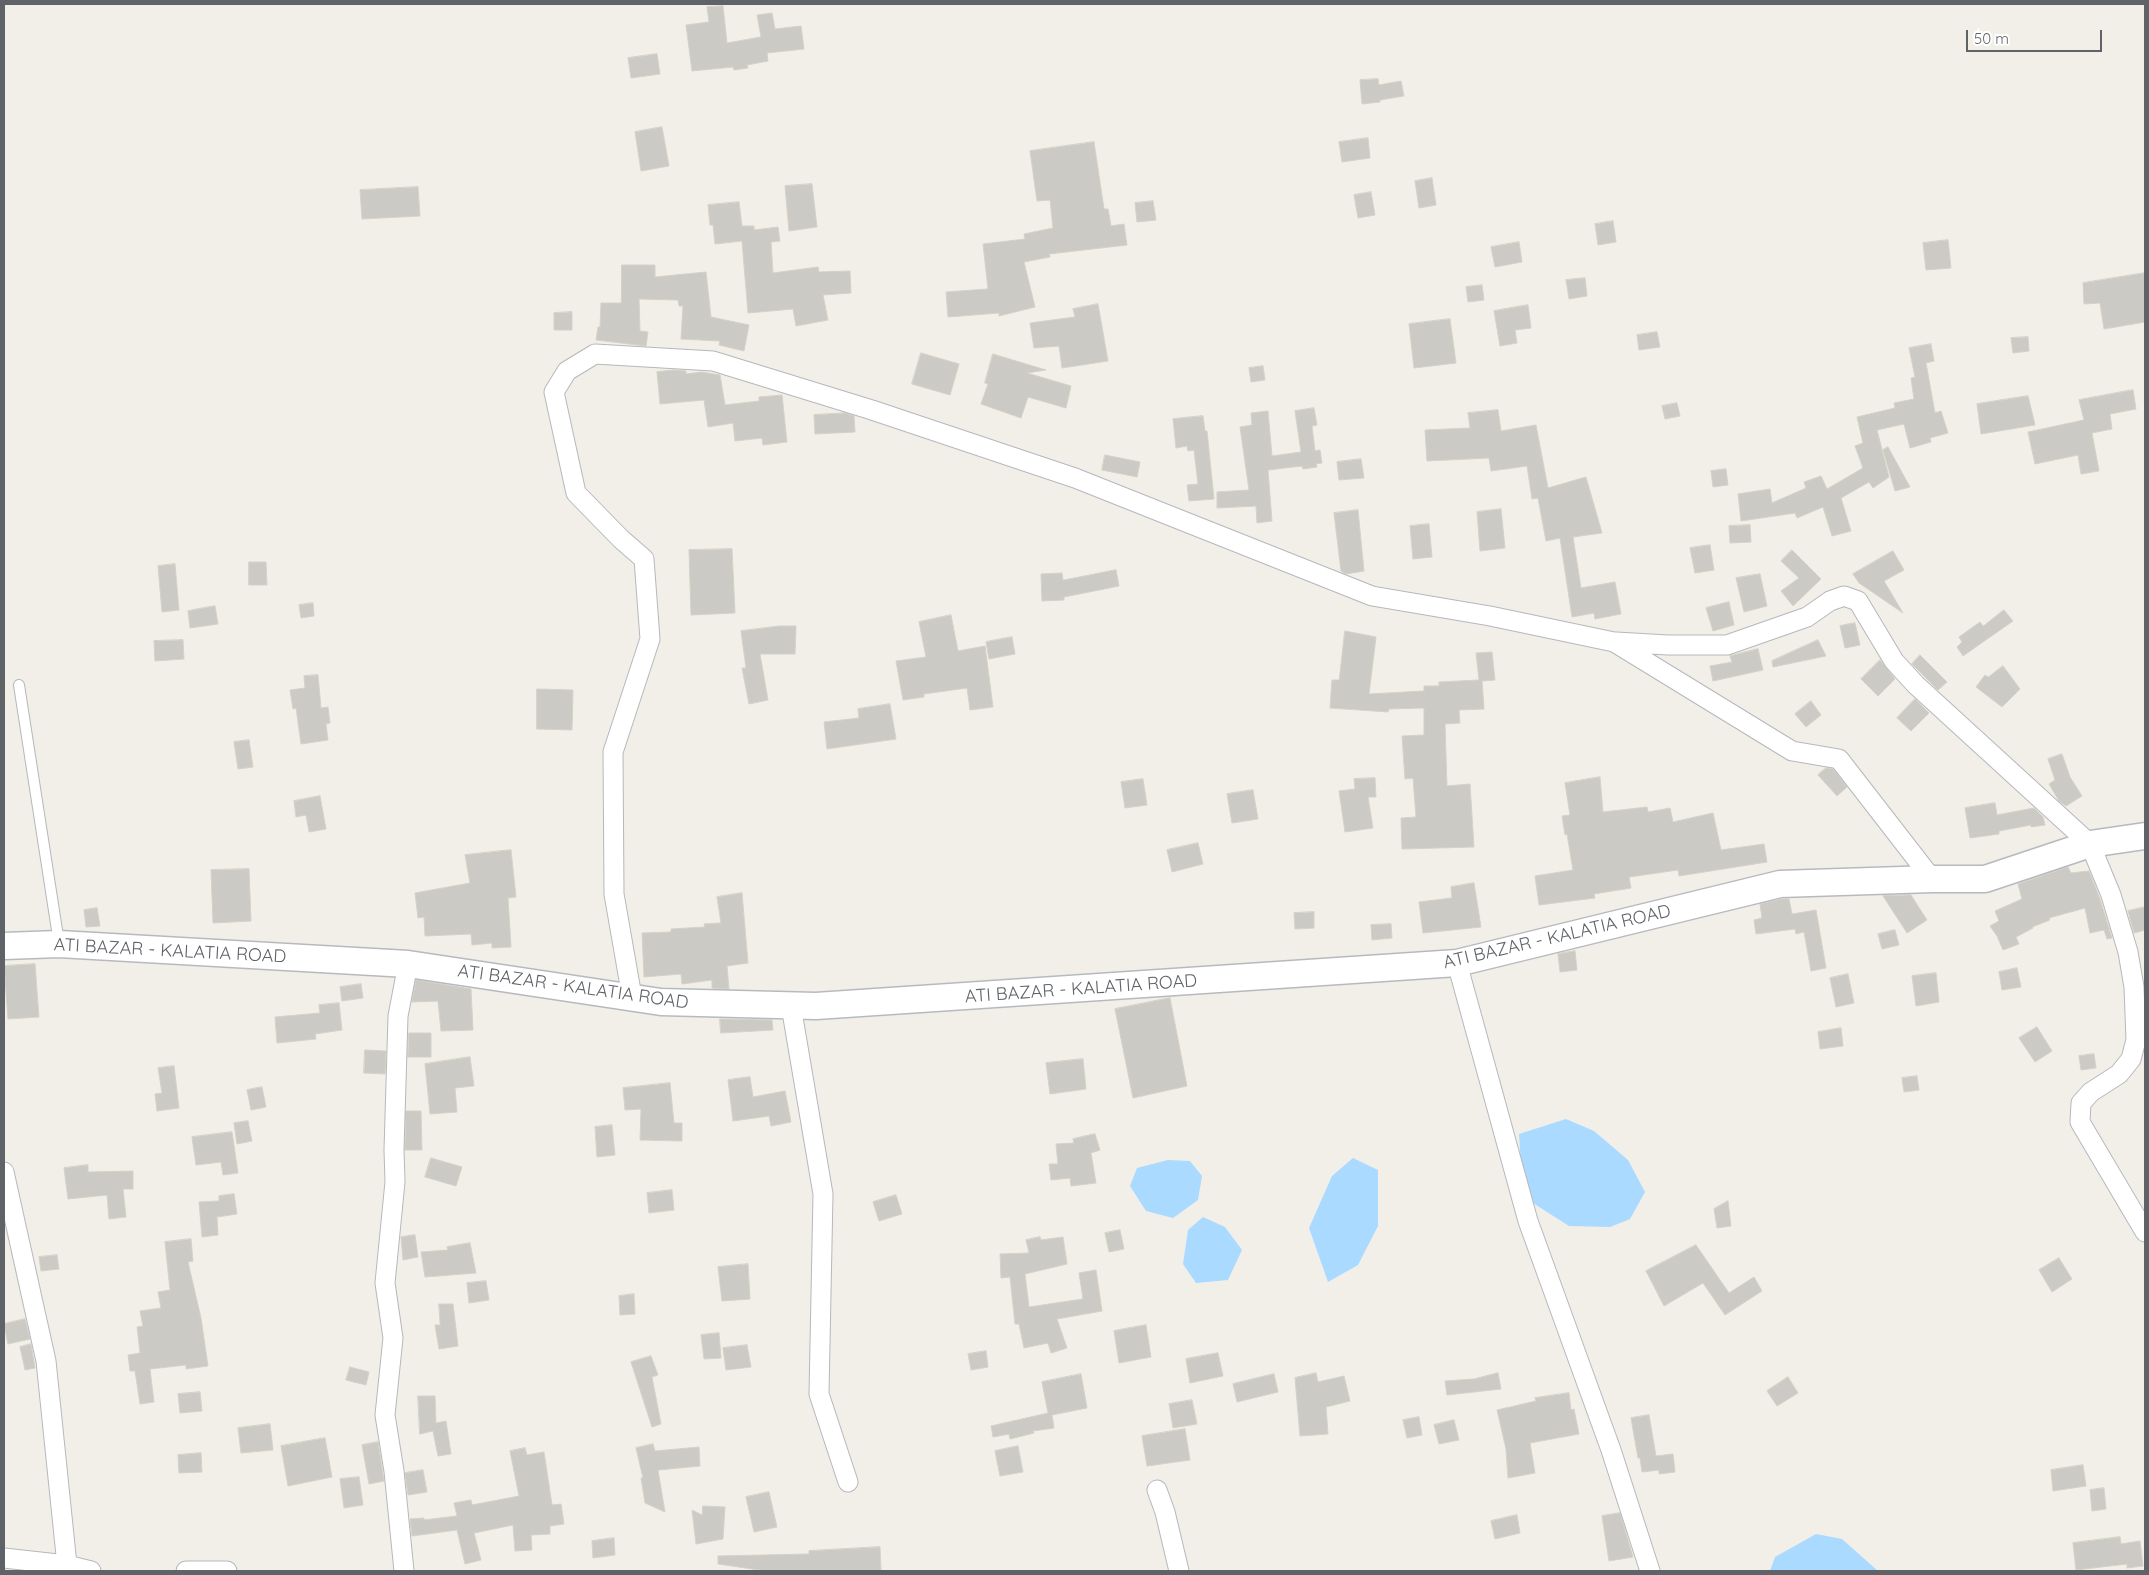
<!DOCTYPE html>
<html>
<head>
<meta charset="utf-8">
<style>
  body { margin:0 }
  #map { position:relative; width:2149px; height:1575px; overflow:hidden; background:#f1efe8; font-family:Quicksand,sans-serif }
  canvas { display:block }
  .frame { position:absolute; inset:0; border:5px solid #5f6368; pointer-events:none }
  .scale { position:absolute; left:1966px; top:30px; width:136px; height:22px; box-sizing:border-box; border:2px solid #5f6368; border-top:0; padding-left:6px; font-size:15px; line-height:18px; white-space:nowrap; color:#5f6368; -webkit-text-stroke:4px #fff; paint-order:stroke }
</style>
</head>
<body>
<div id="map">
<canvas width="2149" height="1575"></canvas>
<div class="frame"></div>
<div class="scale">50 m</div>
</div>
<script>
const ctx = document.querySelector('canvas').getContext('2d');
ctx.lineJoin = 'round';
function fill(path, color) { ctx.fillStyle = color; ctx.fill(path, 'evenodd'); }
function strokePath(path, color, width, dash) { ctx.strokeStyle = color; ctx.lineWidth = width; ctx.lineCap = dash ? 'butt' : 'round'; ctx.setLineDash(dash || []); ctx.stroke(path); }
function label(font, color, halo, rows, align = 'center') {
  ctx.font = font + ' Quicksand,sans-serif'; ctx.lineWidth = 4; ctx.setLineDash([]); ctx.textBaseline = 'middle'; ctx.strokeStyle = halo; ctx.fillStyle = color; for (const [text, x, y, turn = 0] of rows) {
    ctx.save(); ctx.translate(x, y); ctx.rotate((+turn || 0) * Math.PI / 180); ctx.textAlign = isNaN(turn) ? turn : align; if (halo) ctx.strokeText(text, 0, 0); ctx.fillText(text, 0, 0); ctx.restore();
  }
}
const water = new Path2D(`
  M1566,1119L1594,1131L1628,1160L1645,1192L1630,1219L1610,1227L1569,1226L1533,1203L1522,1180L1519,1134Z
  M1353,1158L1378,1170V1226L1358,1265L1328,1282L1309,1228L1332,1176Z
  M1168,1160L1190,1161L1202,1176L1198,1200L1173,1218L1146,1211L1130,1186L1137,1168Z
  M1203,1217L1225,1227L1242,1250L1228,1280L1196,1283L1183,1264L1188,1230Z
  M1816,1534L1842,1539L1878,1571H1770L1775,1557Z`);
const building = new Path2D(`
  M723,6L727,43L761,37L757,15L772,13L775,29L801,26L804,49L767,53L768,61L747,65L748,68L734,70L733,67L692,71L686,25L709,22L707,7Z
  M657,54L660,74L631,78L628,58Z
  M1378,79L1379,85L1401,81L1404,96L1380,100V102L1362,104L1360,80Z
  M662,127L669,166L641,171L635,132Z
  M1368,138L1370,158L1342,162L1339,142Z
  M1094,142L1104,209H1108L1111,226L1124,224L1127,245L1049,254L1050,257L1024,262L1035,307L999,316V313L948,317L946,292L988,289L983,244L1025,239L1024,234L1053,228L1050,200L1037,201L1030,151Z
  M1432,178L1436,205L1419,208L1415,181Z
  M812,184L817,227L789,231L785,186Z
  M418,187L420,216L362,219L360,190Z
  M1371,192L1375,215L1358,218L1354,195Z
  M1153,201L1156,220L1137,222L1135,203Z
  M739,202L742,226H754V230L778,227L780,241L771,242L773,273L818,267L819,272L850,271L851,293L823,295L828,320L796,326L793,309L748,313L742,241L715,244L713,225H710L708,205Z
  M1613,221L1616,242L1598,245L1595,224Z
  M1948,240L1951,268L1926,270L1923,243Z
  M1519,242L1522,262L1495,267L1491,247Z
  M622,265H655V277L706,272L711,317L749,325L744,351L719,345L720,341L681,339L683,306H679L678,300L639,299L640,331L648,332L646,346L596,340L598,327H600L601,303H621Z
  M2145,273V322L2104,329L2100,303L2084,304L2083,283Z
  M1585,278L1587,296L1569,299L1566,280Z
  M1482,285L1484,300L1468,302L1466,287Z
  M1098,304L1108,361L1062,368L1059,346L1034,348L1030,323L1075,317L1073,309Z
  M1528,305L1531,328L1515,330L1517,343L1500,346L1494,311Z
  M572,312V330H554V313Z
  M1450,319L1456,363L1414,368L1409,324Z
  M1657,332L1660,347L1639,350L1637,335Z
  M2028,337L2029,351L2013,353L2011,338Z
  M1931,344L1934,361L1926,363L1935,413L1941,411L1948,433L1930,438L1931,442L1910,448L1904,424L1877,430L1889,477L1873,488L1869,482L1841,498L1851,531L1832,536L1823,507L1797,518L1795,513L1741,521L1738,494L1770,489L1772,503L1806,488L1804,482L1821,476L1827,489L1863,468L1855,446L1863,443L1857,417L1895,408L1894,403L1914,399L1911,378L1915,377L1909,348Z
  M921,353L959,364L950,395L912,384Z
  M993,354L1046,370L1027,373L1071,386L1066,408L1028,397L1021,418L981,404L988,384L985,383Z
  M1263,366L1265,380L1251,382L1249,368Z
  M674,370L686,371V374L701,372L720,375L725,405L759,401V397L782,395L787,442L763,445L762,438L735,441L733,423L708,427L704,400L660,404L657,372Z
  M2133,390L2136,409L2110,414L2112,429L2092,433L2099,471L2081,474L2078,455L2035,464L2028,432L2084,420L2079,400Z
  M2028,396L2035,425L1981,434L1977,404Z
  M1677,403L1680,416L1665,419L1662,406Z
  M1314,408L1317,425L1312,426L1315,451L1320,450L1322,463L1316,464L1317,467L1303,469L1302,466L1268,470L1272,521L1257,523L1256,506L1217,508V492L1249,490L1240,427L1252,425L1251,413L1268,411L1272,456L1301,452L1295,411Z
  M1498,410L1501,431L1536,425L1548,488L1586,477L1602,533L1573,537L1581,588L1615,582L1621,614L1595,619L1594,613L1572,617L1560,538L1546,541L1538,498L1532,499L1527,466L1491,471L1489,458L1427,461L1425,430L1470,428L1468,413Z
  M845,413L854,416L855,432L815,434L814,415Z
  M1203,416L1205,431H1207L1214,499L1189,501L1187,485L1198,484L1194,450L1188,451L1187,446L1176,448L1173,419Z
  M1888,447L1910,487L1895,491L1883,450Z
  M1105,455L1140,462L1137,477L1102,470Z
  M1361,459L1364,478L1339,480L1337,462Z
  M1726,469L1728,485L1713,487L1711,471Z
  M1501,509L1505,548L1480,551L1477,512Z
  M1358,510L1364,571L1346,574L1341,571L1334,513Z
  M1429,524L1432,557L1413,559L1410,526Z
  M1750,525L1751,542L1730,543L1729,526Z
  M1710,545L1714,570L1695,573L1690,548Z
  M732,549L735,613L691,615L689,550Z
  M1792,550L1821,579L1793,606L1781,591L1799,578L1781,561Z
  M1893,551L1904,570L1884,581L1903,613L1859,583L1853,574Z
  M249,562H266L267,585H249Z
  M175,564L179,610L162,612L158,566Z
  M1116,570L1119,586L1064,597V600L1042,601L1041,574L1062,573L1063,580Z
  M1760,574L1767,606L1744,612L1736,578Z
  M1729,602L1734,625L1713,631L1706,608Z
  M313,603L314,616L301,618L299,605Z
  M215,606L218,624L190,628L188,611Z
  M2004,610L2013,621L1963,656L1957,647L1962,642L1959,637L1980,622L1983,626Z
  M951,615L958,651L985,646L993,707L970,710L967,688L924,694V697L903,700L896,661L926,657L919,622Z
  M1855,623L1860,645L1845,648L1840,626Z
  M780,626H796L795,654H760L768,700L749,704L742,668H746L741,631Z
  M1345,631L1376,637L1369,694L1424,691V686H1439V682L1479,680L1476,653L1492,652L1495,680L1482,681L1484,709L1459,710L1460,723L1445,724L1447,786L1470,784L1474,847L1402,849L1401,818L1416,817L1413,778L1405,779L1402,736L1424,735V708L1389,709L1388,712L1330,708L1332,680H1339Z
  M1012,637L1015,654L989,659L986,642Z
  M183,640L184,659L155,661L154,641Z
  M1818,640L1826,656L1773,667L1772,661Z
  M1758,649L1763,670L1713,681L1710,666L1732,662L1730,656Z
  M1920,655L1947,682L1938,690L1912,664Z
  M1880,660L1895,679L1878,696L1861,679Z
  M2003,666L2020,689L2002,707L1976,687L1985,675L1988,677Z
  M318,675L321,708L328,707L330,723L326,724L328,740L301,744L296,708L293,709L290,690L305,688L304,676Z
  M537,689L573,690L572,730L537,729Z
  M1915,699L1929,713L1911,731L1897,718Z
  M1811,701L1821,715L1806,727L1795,714Z
  M890,704L896,739L827,749L824,722L859,718L858,709Z
  M249,740L253,767L238,769L234,742Z
  M2062,754L2070,777L2082,796L2066,806L2059,801L2049,784L2055,780L2048,759Z
  M1826,768L1833,769L1847,787L1837,796L1818,775Z
  M1600,777L1603,812L1647,807L1648,812L1670,808L1673,822L1713,813L1721,850L1764,844L1767,862L1679,876L1678,870L1629,877L1631,888L1594,894L1595,898L1539,905L1535,876L1573,870L1567,834L1565,835L1562,816L1570,815L1565,783Z
  M1375,778L1376,797H1368L1373,828L1345,832L1339,791L1355,789L1354,779Z
  M1143,779L1147,805L1125,808L1121,782Z
  M1253,790L1258,819L1232,823L1227,794Z
  M320,796L326,829L309,832L306,815L296,817L294,801Z
  M1995,803L1997,815L2034,808L2043,817L2045,825L2031,827V825L1999,831V834L1970,838L1965,808Z
  M1198,843L1203,864L1172,872L1167,850Z
  M511,850L516,897L508,898L511,947L492,948V943L472,945L471,934L425,936L424,917L418,918L415,893L470,883L465,855Z
  M2068,867L2071,873L2089,871L2100,899L2112,938L2107,939L2104,930L2090,933L2085,908L2049,918L2050,920L2032,927L2033,928L2016,937L2019,944L2003,950L1997,936L1990,926L1999,921L1995,911L2022,899L2018,884Z
  M249,869L251,921L213,923L211,870Z
  M1474,883L1481,927L1423,933L1419,902L1452,898L1451,887Z
  M742,893L748,963L727,966L729,989L712,988V980L682,984L681,974L644,977L642,933L671,932V929L705,927L704,924L721,923L717,897Z
  M1911,895L1927,920L1907,933L1883,896Z
  M1782,899H1789L1792,914L1816,910L1826,968L1811,971L1804,932L1796,934L1795,929L1756,934L1754,920L1762,918L1760,904Z
  M2145,907V930L2134,933L2128,911Z
  M97,908L100,926L86,927L84,910Z
  M1314,912V928L1295,929L1294,913Z
  M1391,924L1392,938L1372,940L1371,925Z
  M1895,930L1899,945L1882,949L1878,934Z
  M1575,951L1577,970L1560,972L1558,954Z
  M35,964L39,1017L8,1019L4,966Z
  M2017,968L2021,987L2002,990L1999,972Z
  M1936,973L1939,1002L1916,1006L1912,976Z
  M1848,974L1854,1003L1836,1007L1830,978Z
  M416,980L471,989L473,1030L441,1031L438,1001L412,1002Z
  M361,984L363,998L342,1001L340,987Z
  M1170,998L1187,1086L1133,1098L1115,1009Z
  M339,1003L342,1030L315,1034L316,1039L277,1043L275,1017L320,1013L319,1005Z
  M720,1019L772,1020L773,1030L721,1033Z
  M2037,1027L2052,1051L2035,1062L2019,1038Z
  M1841,1028L1843,1046L1820,1049L1818,1032Z
  M409,1033H431V1057H408Z
  M365,1050L386,1051L385,1074L364,1073Z
  M2094,1054L2096,1068L2081,1070L2079,1056Z
  M470,1057L474,1086L455,1088L457,1112L430,1114L425,1064Z
  M1083,1059L1086,1089L1050,1094L1046,1063Z
  M174,1066L179,1108L157,1111L155,1094L162,1093L158,1068Z
  M1917,1076L1919,1090L1904,1092L1902,1078Z
  M750,1077L753,1097L785,1091L791,1122L771,1126L769,1116L733,1121L728,1080Z
  M670,1083L674,1123H682V1141L640,1140L641,1109L625,1110L623,1088Z
  M262,1087L266,1107L251,1110L247,1090Z
  M406,1111H421L422,1150H405Z
  M248,1121L252,1141L237,1144L234,1123Z
  M612,1125L615,1155L597,1157L595,1127Z
  M232,1132L238,1173L223,1175L221,1162L196,1165L192,1137Z
  M1095,1134L1100,1150L1091,1153L1096,1183L1071,1186L1070,1178L1051,1180L1049,1164H1058L1056,1144L1074,1143L1073,1139Z
  M431,1158L462,1167L456,1186L425,1177Z
  M88,1165V1172L133,1171V1189H123L126,1217L109,1219L107,1195L68,1199L64,1168Z
  M672,1190L674,1210L649,1213L647,1193Z
  M234,1194L237,1214L217,1217L218,1235L202,1237L199,1202L219,1201V1196Z
  M896,1195L902,1214L879,1221L873,1202Z
  M1728,1201L1731,1226L1717,1228L1714,1209Z
  M1120,1230L1124,1249L1109,1252L1105,1233Z
  M415,1235L418,1257L403,1260L401,1237Z
  M1040,1237L1041,1240L1063,1237L1067,1264L1025,1274L1029,1307L1083,1299L1079,1273L1096,1270L1102,1311L1057,1319L1067,1348L1051,1353L1048,1343L1024,1348L1019,1324H1015L1010,1277L1001,1278L1000,1254L1029,1253L1026,1240Z
  M191,1239L193,1261L188,1262L201,1318L208,1366L186,1369V1365L150,1369L154,1402L140,1404L135,1371H130L128,1355L140,1353L137,1327L143,1326L140,1311L161,1308L158,1292L170,1290L165,1242Z
  M470,1243L476,1273L425,1277L421,1252L448,1250L447,1247Z
  M1696,1245L1729,1293L1754,1277L1762,1291L1725,1315L1703,1283L1664,1306L1646,1271Z
  M57,1255L59,1269L41,1271L39,1257Z
  M2059,1258L2072,1279L2052,1292L2039,1270Z
  M748,1264L750,1299L722,1301L718,1267Z
  M486,1281L489,1300L469,1303L467,1283Z
  M634,1294L635,1314L620,1315L619,1296Z
  M439,1304H453L458,1346L439,1349L435,1325H440Z
  M25,1319L30,1339L8,1344L4,1324Z
  M1146,1325L1151,1357L1119,1363L1114,1331Z
  M719,1333L721,1358L704,1359L701,1335Z
  M31,1344L35,1368L25,1370L20,1347Z
  M747,1345L751,1367L726,1370L723,1348Z
  M986,1351L988,1367L971,1370L968,1354Z
  M1218,1353L1223,1376L1190,1383L1186,1359Z
  M651,1356L658,1375L652,1377L661,1424L652,1427L631,1362Z
  M350,1367L369,1372L366,1385L346,1380Z
  M1316,1373L1318,1382L1344,1376L1350,1401L1326,1407L1328,1434L1300,1436L1295,1378Z
  M1498,1373L1501,1389L1447,1395L1445,1381L1474,1379Z
  M1081,1374L1087,1408L1052,1415L1054,1428L1033,1431L1034,1433L1010,1439L1009,1434L993,1437L991,1426L1048,1413L1042,1382Z
  M1274,1374L1278,1392L1237,1402L1233,1384Z
  M1788,1377L1798,1393L1777,1406L1767,1391Z
  M200,1392L202,1411L180,1413L178,1394Z
  M1569,1393L1571,1410L1574,1409L1579,1434L1530,1443L1535,1473L1508,1478L1506,1449L1497,1410L1536,1401L1535,1398Z
  M418,1396H435L436,1423L446,1421L451,1454L438,1456L433,1431L420,1434Z
  M1192,1400L1197,1424L1173,1428L1169,1404Z
  M1649,1415L1656,1456L1673,1454L1675,1472L1659,1474V1470L1642,1472L1640,1458H1638L1631,1418Z
  M1419,1417L1422,1435L1407,1438L1403,1420Z
  M1454,1420L1459,1440L1439,1444L1434,1425Z
  M270,1424L273,1450L241,1453L238,1428Z
  M1185,1429L1190,1460L1147,1466L1142,1436Z
  M325,1438L332,1477L288,1486L281,1446Z
  M378,1442L384,1481L369,1484L362,1445Z
  M653,1444L655,1451L699,1447L700,1466L658,1470L665,1512L645,1503L641,1478H643L636,1448Z
  M1018,1446L1023,1472L1000,1476L995,1451Z
  M525,1448L527,1455L544,1452L552,1505L561,1504L564,1524L550,1526V1534L531,1535L532,1550L515,1551L513,1525L474,1533L481,1560L465,1564L457,1530L412,1536L410,1519L424,1518V1520L457,1516L454,1503L471,1500L472,1505L519,1496L510,1451Z
  M201,1453L202,1472L179,1473L178,1455Z
  M2083,1465L2086,1486L2053,1491L2051,1470Z
  M423,1470L427,1492L408,1495L405,1473Z
  M359,1477L363,1505L344,1508L340,1479Z
  M2104,1488L2106,1509L2092,1511L2090,1490Z
  M769,1492L777,1527L754,1532L746,1497Z
  M703,1506L725,1507L723,1539L696,1544L692,1510L702,1515Z
  M1620,1513L1633,1557L1609,1561L1602,1516Z
  M1517,1515L1520,1533L1495,1539L1491,1521Z
  M2120,1537L2121,1544L2140,1541L2143,1566L2127,1568V1564L2076,1570L2073,1543Z
  M614,1538L615,1555L593,1558L592,1541Z
  M880,1547L881,1571H766L718,1564V1556L809,1554V1551Z`);
const service = new Path2D(`
  M19,685L59,943`);
const minor = new Path2D(`
  M1616,642L1668,645H1727L1807,617L1830,601L1844,596L1858,601L1894,661L1916,685L2090,844L2111,895L2128,952L2134,987L2136,1040L2131,1059L2119,1074L2091,1092L2081,1103L2080,1122L2145,1232
  M1457,963L1528,1221L1611,1450L1650,1571
  M632,997L614,894L613,752L650,639L644,559L621,539L576,493L554,392L567,371L595,354L713,361L872,410L1075,478L1372,596L1490,616L1614,642L1792,751L1839,759L1932,879
  M791,1006L823,1194L819,1394L848,1482
  M4,1172L46,1361L67,1565
  M1157,1490L1165,1512L1179,1571
  M4,1558L67,1565L91,1571
  M186,1571H227
  M404,1571L394,1471L385,1415L393,1338L385,1283L395,1182L394,1150L398,1016L408,964`);
const secondary = new Path2D(`
  M4,946L59,944L408,964L661,1002L816,1006L1457,963L1780,884L1932,879H1985L2090,844L2145,836`);
const streetNames = [
  ["ATI BAZAR - KALATIA ROAD",1557,937,-13],
  ["ATI BAZAR - KALATIA ROAD",170,951,3],
  ["ATI BAZAR - KALATIA ROAD",573,987,8],
  ["ATI BAZAR - KALATIA ROAD",1081,989,-4]
];
fill(water, '#aadaff');
fill(building, '#cccac5');
strokePath(building, '#d6d1c6', 1);
strokePath(service, '#b5b8bc', 12);
strokePath(minor, '#b5b8bc', 21);
strokePath(secondary, '#b6babf', 29);
strokePath(service, '#fff', 10);
strokePath(minor, '#fff', 19);
strokePath(secondary, '#fff', 26);
label('18px', '#5f6368', '#fff', streetNames);
</script>
</body>
</html>
